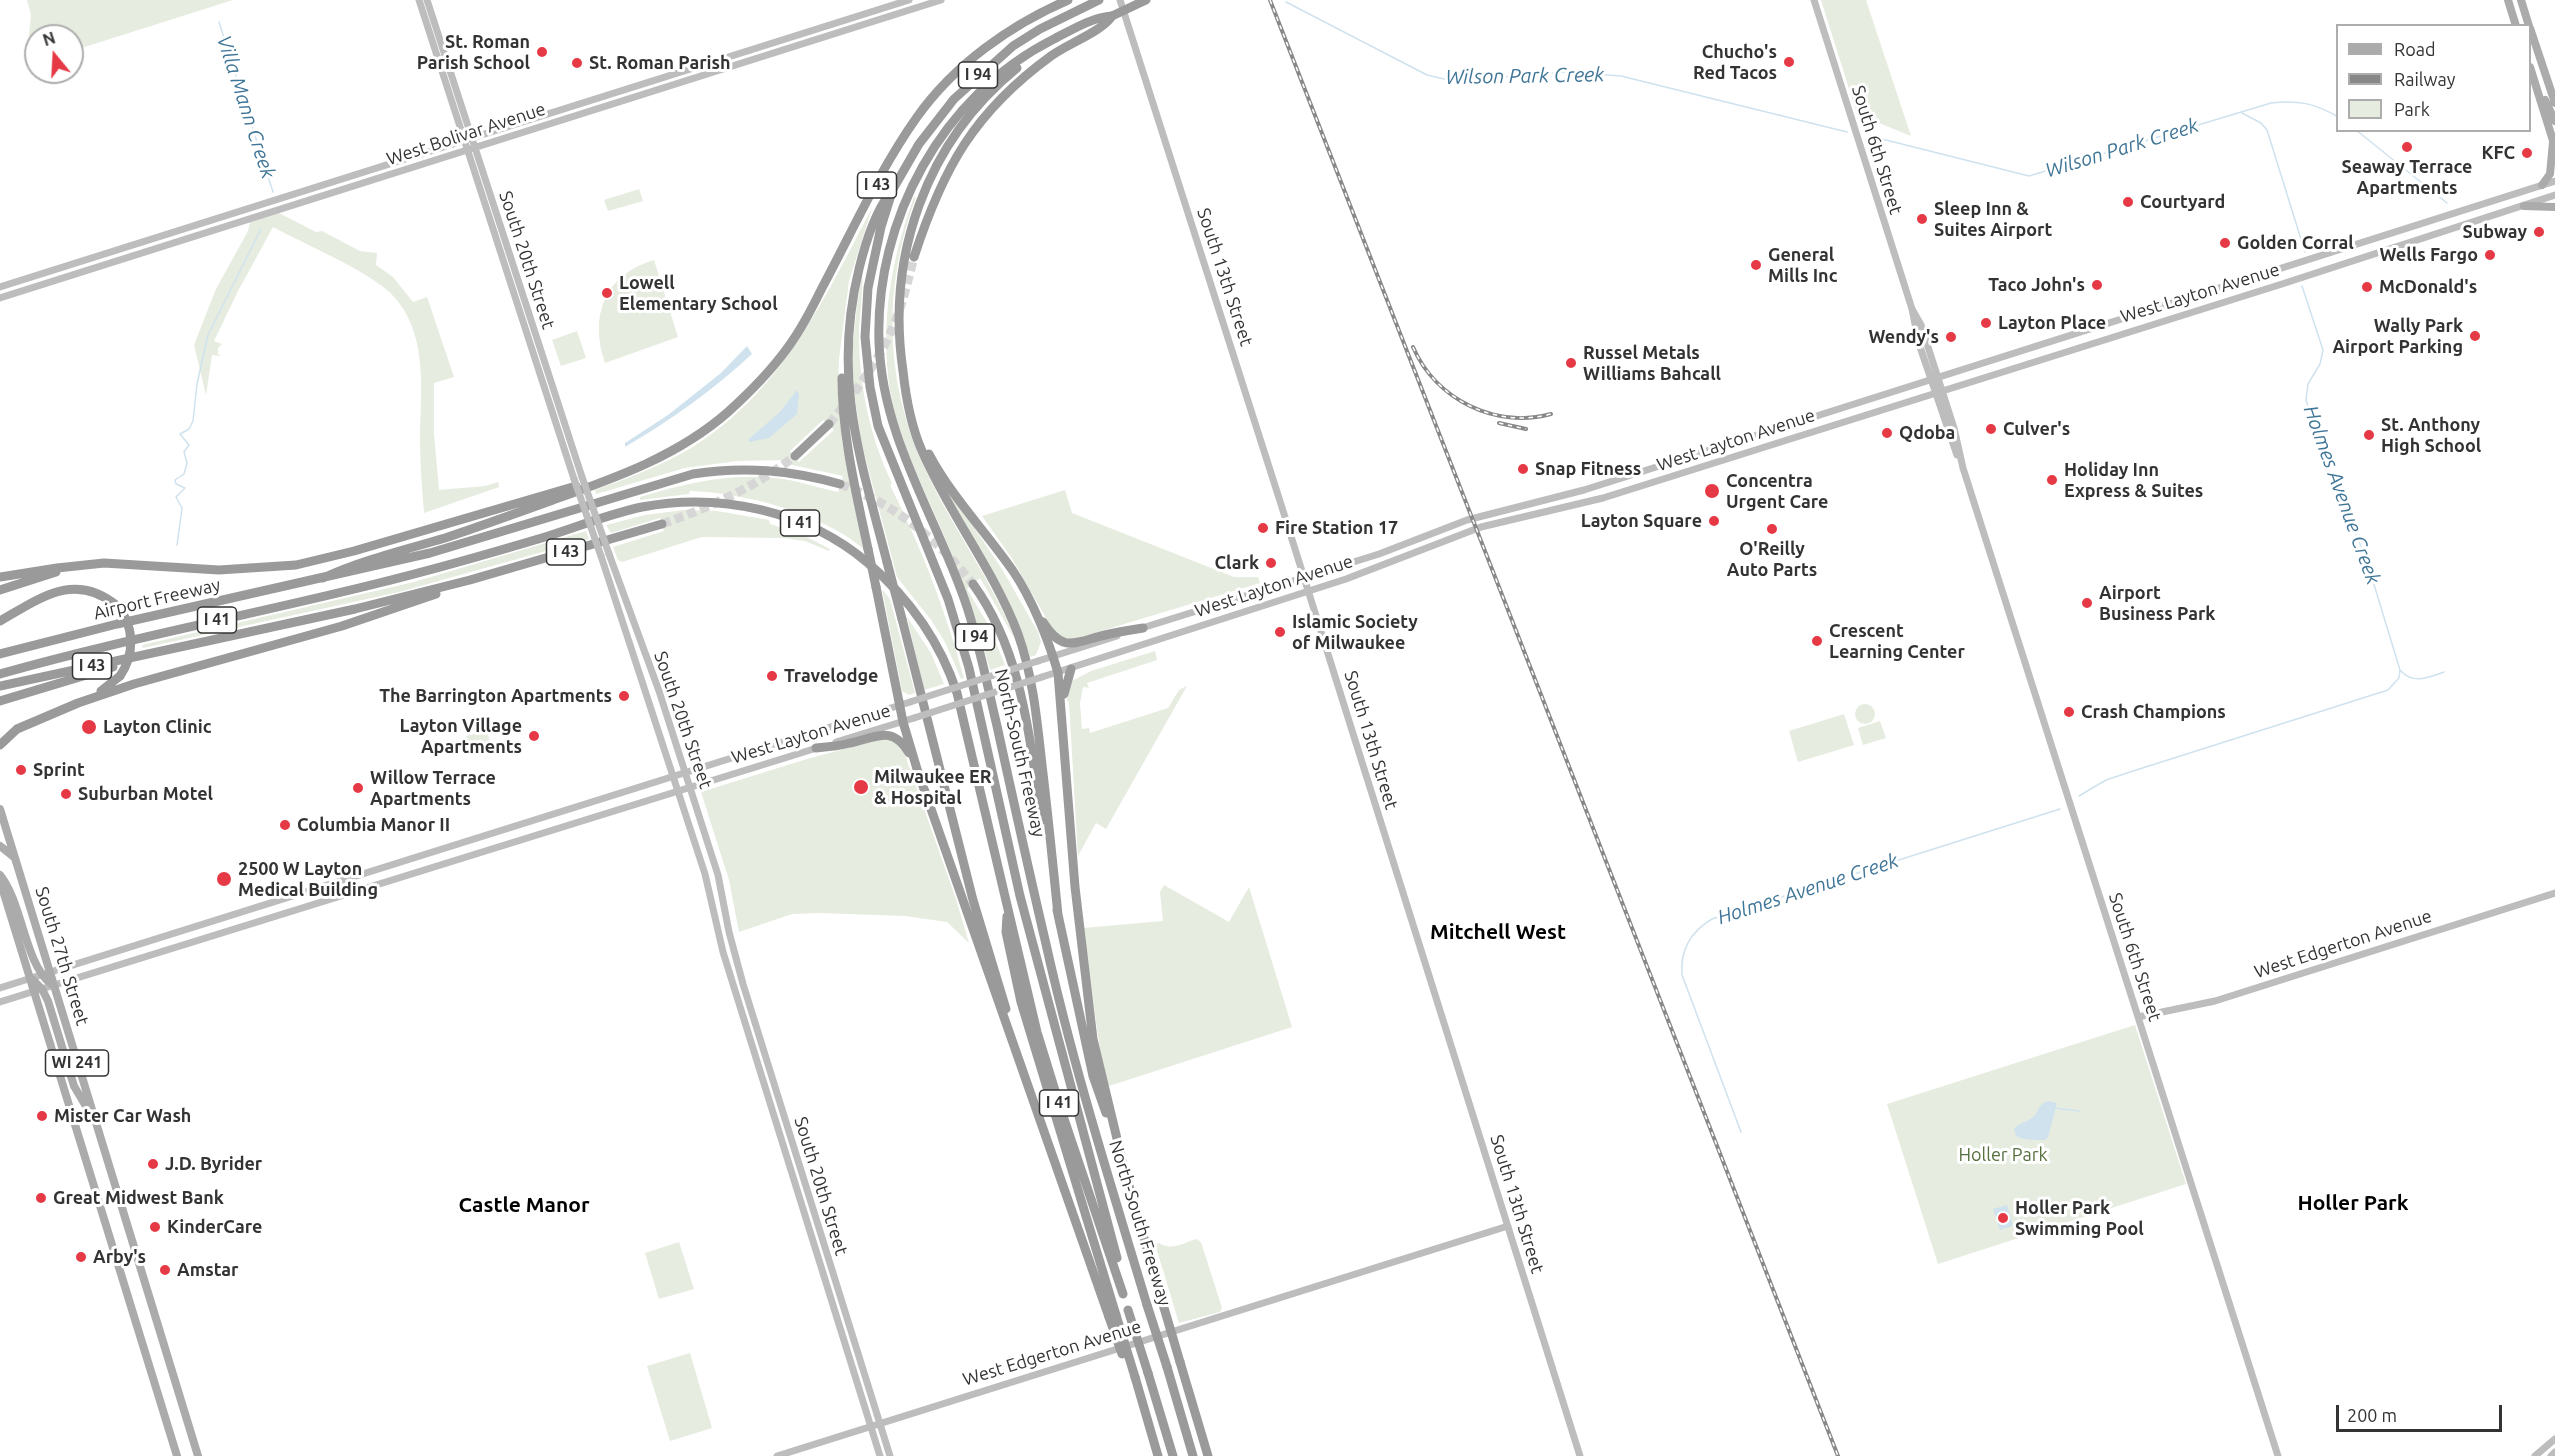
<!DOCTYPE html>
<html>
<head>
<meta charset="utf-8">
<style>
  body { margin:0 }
  #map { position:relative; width:2555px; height:1456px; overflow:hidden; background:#fff; font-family:Ubuntu,sans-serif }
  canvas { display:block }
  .legend { position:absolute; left:2336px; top:24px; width:195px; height:108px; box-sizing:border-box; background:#fff; border:2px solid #adadad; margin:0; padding:8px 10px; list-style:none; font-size:18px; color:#333 }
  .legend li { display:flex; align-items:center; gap:12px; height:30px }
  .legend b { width:30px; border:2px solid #adadad }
  .north { position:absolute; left:24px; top:24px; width:60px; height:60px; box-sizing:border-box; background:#fff; border:2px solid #adadad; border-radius:50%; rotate:342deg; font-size:16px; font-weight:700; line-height:24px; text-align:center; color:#333 }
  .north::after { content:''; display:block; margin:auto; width:21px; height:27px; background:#e63946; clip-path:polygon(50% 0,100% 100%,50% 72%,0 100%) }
  .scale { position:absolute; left:2336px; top:1405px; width:166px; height:27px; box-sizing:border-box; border:3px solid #333; border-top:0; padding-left:8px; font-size:18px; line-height:21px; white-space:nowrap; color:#333; -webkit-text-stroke:4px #fff; paint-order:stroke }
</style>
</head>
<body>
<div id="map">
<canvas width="2555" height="1456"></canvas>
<ul class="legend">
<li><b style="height:8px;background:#ababab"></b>Road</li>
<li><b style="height:8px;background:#888"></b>Railway</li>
<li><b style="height:16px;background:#e6ecdf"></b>Park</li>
</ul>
<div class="north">N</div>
<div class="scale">200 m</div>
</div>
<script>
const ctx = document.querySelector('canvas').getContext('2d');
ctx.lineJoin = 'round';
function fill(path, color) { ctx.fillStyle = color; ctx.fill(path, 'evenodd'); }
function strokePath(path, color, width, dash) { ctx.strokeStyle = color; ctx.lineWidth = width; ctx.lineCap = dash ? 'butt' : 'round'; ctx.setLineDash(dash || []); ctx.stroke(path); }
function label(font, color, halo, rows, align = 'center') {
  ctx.font = font + ' Ubuntu,sans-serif'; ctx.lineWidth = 6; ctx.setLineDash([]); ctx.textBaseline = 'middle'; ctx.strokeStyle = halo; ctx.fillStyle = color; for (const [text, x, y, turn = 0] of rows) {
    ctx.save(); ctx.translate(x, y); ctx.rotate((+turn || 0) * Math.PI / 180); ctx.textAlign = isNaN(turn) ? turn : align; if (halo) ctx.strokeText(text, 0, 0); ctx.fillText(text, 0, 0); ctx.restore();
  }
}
const green = new Path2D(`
  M27,0H233L72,51V36H36V63L26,66L31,15Z
  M1821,0H1866L1911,136L1857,114Z
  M639,189L643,201L608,211L604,200Z
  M914,197H916C883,285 884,379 923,465C951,526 992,580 1017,643L980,578L967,589L989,626L1005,665L990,670C977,622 962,577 942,531C923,486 898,439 890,390C880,322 891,260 914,197Z
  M872,208L849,281L839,359L838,387L842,441L866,551C823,513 746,493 690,491L689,494L640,500V497C687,483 733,472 783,479C802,482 820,488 838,492L843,476L788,464L783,460L737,461L685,468L596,494L595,490C628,478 661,466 691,448C782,392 824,299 872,208ZM823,420L834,430L799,462L790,451Z
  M279,213L316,232L322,231L360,251L377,253L376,265L393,277L413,302L427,297L454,377L434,383V434L439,490L485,486L498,482L499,487L424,513C422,488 420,464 420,439C421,388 430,322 382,286C349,262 308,246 273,227L238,291L214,341L222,344L218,348V354L221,356L212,355L206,395L194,345L216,289L248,231L250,222Z
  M654,260L678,337L605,363C589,316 604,275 654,260Z
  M862,276C864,283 859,322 859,335C859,385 870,438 892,483L890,485C922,549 945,609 964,678L961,679L945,642L931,620L897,577L861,441L852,376V353L857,305Z
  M577,331L586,358L561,366L552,340Z
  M942,480L1002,569L1038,632L1041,642L1036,655L1030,657L1013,612L940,482Z
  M1065,490L1072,513L1234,577H1258L1260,583L1068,641L1053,630L1011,557L982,516Z
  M684,510L717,511L769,520L770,524L801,534L830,549L829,551L805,541L783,538L702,537L622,562L618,560L613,547L664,531L660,518L611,533L606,525L645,515Z
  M586,531L589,539L399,592L143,648L142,645L414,582Z
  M882,589L890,599L915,693L909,695L902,691Z
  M907,617L931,653L944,684L924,690Z
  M1155,651L1157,660L1087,683L1089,688L1083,687L1080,703L1082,729L1089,728L1090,733L1168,708L1179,690L1187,686L1106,829L1096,823L1078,856L1069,702L1067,700L1070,682L1091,671Z
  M1855 714a10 10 0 1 1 20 0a10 10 0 1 1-20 0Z
  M1844,714L1854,745L1798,762L1789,731Z
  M1880,721L1886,738L1863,745L1858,728Z
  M487,731L491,745L471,751L466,736Z
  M885,738L894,740L905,755L956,899L969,943L947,922L905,916L819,913L792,914L739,932L729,880L701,792L807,759Z
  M1164,885L1229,922L1249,887L1292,1027L1109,1086L1102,1064L1083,928L1163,921L1160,892Z
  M2135,1025L2186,1184L1938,1264L1887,1104Z
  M1196,1239L1201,1242L1222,1308L1220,1312L1179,1323L1155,1244L1159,1243C1171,1251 1184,1243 1196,1239Z
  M679,1242L694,1289L659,1299L645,1253Z
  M690,1353L712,1428L670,1441L647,1366Z`);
const water = new Path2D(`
  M747,346L752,354C713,390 671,420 625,447V443L668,415L721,373Z
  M797,390L799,394L797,414L769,438L749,442V439L780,412Z
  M2048,1101L2057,1103L2048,1137L2045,1140C2035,1140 2023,1140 2016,1136L2014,1129C2020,1122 2029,1122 2035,1115C2040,1108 2039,1104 2048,1101Z
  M2007,1205L2013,1226L2000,1230L1993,1209Z`);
const stream = new Path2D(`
  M1286,2L1427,75L1444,79L1463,80L1566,72L1621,76L1847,132
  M219,22L273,192
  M2242,113L2261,123L2267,130L2305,252
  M2356,130L2447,203
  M1870,136L2029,176L2271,103C2297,100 2315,103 2338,117
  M177,545L182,508L176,497L185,488L176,484L175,480L184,474L187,463L184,452L189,445L180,434L189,429L193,421L197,384L208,335L261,229
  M2401,671C2414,685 2429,677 2444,672
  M2079,796L2106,780L2130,772L2388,690L2399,678L2400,670L2365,555L2335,489L2306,400L2308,384L2320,364L2323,350L2302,286
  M2054,1108L2079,1111
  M1741,1132L1682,975C1680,950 1690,932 1712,919L2060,809`);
const highwayTunnel = new Path2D(`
  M829,424C852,397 873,369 889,336C901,311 907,284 914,257
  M840,484C896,505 936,538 973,584
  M662,524C710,507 754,488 795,456`);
const secondary = new Path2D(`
  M419,0L574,479
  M427,0L582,477
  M1120,0L1279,498L1580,1456
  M1814,0L1912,309L1919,344L1957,455
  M0,287L909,0
  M0,298L941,0
  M1912,309L1921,325L1954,428L1963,468L2278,1456
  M609,554L659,691L718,875L729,932L743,984L890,1456
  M601,556L705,874L723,952L880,1456
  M1139,629L1379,554L1467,520L1584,490L2555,181
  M1038,661L1117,636
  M1042,677L1346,579L1481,527L1603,498L2282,284L2555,195
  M836,742L914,718
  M0,988L910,702
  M0,1002L820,747
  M2138,1017L2215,1001L2555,893
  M777,1456L1508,1226
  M2535,1456L2555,1439
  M2551,1456L2555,1452`);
const primary = new Path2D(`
  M2508,0L2516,26
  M2521,0L2529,26
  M2530,28L2555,103
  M2530,67L2555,147
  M2545,100L2555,121
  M2542,185L2550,174L2553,142
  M2524,206L2555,207
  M0,809L198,1456
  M0,846L14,857
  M0,875C23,904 24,962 51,984
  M0,881L177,1456
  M33,980L42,989L48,1001L74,1086L87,1108`);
const highway = new Path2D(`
  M1099,0L1040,29L1013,46L954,99L919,144L893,189L881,227L868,288L865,337L870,387L878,426L948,599L969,668L1020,896L1117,1258
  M1112,16C1092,17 1070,31 1052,40C942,96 875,220 879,342C882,437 935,514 965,601C979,641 987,685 997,726C1013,799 1029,872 1046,944C1073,1066 1111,1185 1147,1305
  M1017,68C926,142 886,256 903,371C906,399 911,426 922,451C949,514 994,570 1018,634C1033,676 1037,720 1042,765C1048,815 1053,865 1058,915
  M914,257C943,168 974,112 1051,56C1067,44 1103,31 1112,16
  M842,378C842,436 856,492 868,549
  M929,454C951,496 986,532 1013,571C1032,599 1049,641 1058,673L1075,887L1093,1039L1125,1172L1162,1301
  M795,456L829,424
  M887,562C860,457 832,379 859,269C865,244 874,214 890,193
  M0,577L57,568L104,563L219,570L296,565L354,551L576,486
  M323,578C362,560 404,550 445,538C481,526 517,513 553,500C615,478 678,456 728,412C749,393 769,373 786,350C801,330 812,308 823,286C853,230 880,169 917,117C954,65 1010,25 1068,0
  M973,584C1023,653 1029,738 1042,820
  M876,587L903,722L917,769L1109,1317
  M0,590L56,572
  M902,619L973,900L1006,1009
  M0,621C39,599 74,571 116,605
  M1043,622C1063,654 1075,642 1105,635C1117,632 1130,630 1143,628
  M0,654L117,624L430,553L693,474C744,466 790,470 840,484
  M0,674C124,639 250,615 375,584C432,570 488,554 545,537C577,527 609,514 642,507C720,492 807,511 868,563C910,599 940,641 957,693L1037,1032L1061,1110L1123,1294
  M0,686L355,609L470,580L662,524
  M101,691L120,676
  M1064,694L1071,669
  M0,701L113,667
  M0,745L17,729L78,703L134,684L342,626L436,594
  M816,748C828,747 839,746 850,743C876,738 892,724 909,753
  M1057,910L1093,1076L1106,1113
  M1007,916L1006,932L1021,1002L1116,1315
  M1180,1362L1208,1456
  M1167,1367L1193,1456
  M1148,1373L1173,1456
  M1135,1377L1158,1456`);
const rail = new Path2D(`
  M1270,0L1838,1456
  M1413,347C1436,400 1496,429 1551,414
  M1499,423L1526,429`);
const secondaryBridge = new Path2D(`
  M582,477L609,554
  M574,479L601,556
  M910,702L1038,661
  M914,718L1042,677`);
const highwayBridge = new Path2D(`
  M1112,16L1146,0
  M868,549L876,587
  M887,562L902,619
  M116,605C135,625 135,654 120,676
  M1162,1301L1180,1362
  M1147,1305L1167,1367
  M1128,1310L1148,1373
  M1116,1315L1135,1377
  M1109,1317L1122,1354`);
const markers = [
  [542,52,6,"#e63946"],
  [1789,62,6,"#e63946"],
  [577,63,6,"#e63946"],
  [2407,147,6,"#e63946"],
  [2527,153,6,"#e63946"],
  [2128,202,6,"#e63946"],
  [1922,219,6,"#e63946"],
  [2539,232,6,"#e63946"],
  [2225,243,6,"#e63946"],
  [2490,255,6,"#e63946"],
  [1756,265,6,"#e63946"],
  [2097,285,6,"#e63946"],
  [2367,287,6,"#e63946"],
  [607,293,6,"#e63946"],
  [1986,323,6,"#e63946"],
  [2475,336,6,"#e63946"],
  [1951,337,6,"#e63946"],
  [1571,363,6,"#e63946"],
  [1991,429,6,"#e63946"],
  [1887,433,6,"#e63946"],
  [2369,435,6,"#e63946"],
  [1523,469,6,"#e63946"],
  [2052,480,6,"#e63946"],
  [1712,491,8,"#e63946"],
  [1714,521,6,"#e63946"],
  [1263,528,6,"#e63946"],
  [1772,529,6,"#e63946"],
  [1271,563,6,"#e63946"],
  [2087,603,6,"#e63946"],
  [1280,632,6,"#e63946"],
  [1817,641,6,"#e63946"],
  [772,676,6,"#e63946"],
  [624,696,6,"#e63946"],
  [2069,712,6,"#e63946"],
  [89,727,8,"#e63946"],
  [534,736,6,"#e63946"],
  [21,770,6,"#e63946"],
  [861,787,8,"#e63946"],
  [358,788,6,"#e63946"],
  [66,794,6,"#e63946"],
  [285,825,6,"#e63946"],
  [224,879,8,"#e63946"],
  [42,1116,6,"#e63946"],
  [153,1164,6,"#e63946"],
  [41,1198,6,"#e63946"],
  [2003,1218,6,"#e63946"],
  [155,1227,6,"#e63946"],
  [81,1257,6,"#e63946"],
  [165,1270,6,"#e63946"]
];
const shields = [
  [978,75,39],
  [877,185,39],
  [800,523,39],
  [566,552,39],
  [217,620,39],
  [975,637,39],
  [92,666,39],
  [77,1063,63],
  [1059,1103,39]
];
const shieldNames = [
  ["I 94",978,75],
  ["I 43",877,185],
  ["I 41",800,523],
  ["I 43",566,552],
  ["I 41",217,620],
  ["I 94",975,637],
  ["I 43",92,666],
  ["WI 241",77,1063],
  ["I 41",1059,1103]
];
const poiNames = [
  ["St. Roman",530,42,"right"],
  ["Parish School",530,63,"right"],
  ["Chucho's",1777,52,"right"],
  ["Red Tacos",1777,73,"right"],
  ["St. Roman Parish",589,63],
  ["KFC",2515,153,"right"],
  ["Seaway Terrace",2407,167,"center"],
  ["Apartments",2407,188,"center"],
  ["Courtyard",2140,202],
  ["Sleep Inn &",1934,209],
  ["Suites Airport",1934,230],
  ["Subway",2527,232,"right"],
  ["Golden Corral",2237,243],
  ["General",1768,255],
  ["Mills Inc",1768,276],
  ["Wells Fargo",2478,255,"right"],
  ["Lowell",619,283],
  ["Elementary School",619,304],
  ["Taco John's",2085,285,"right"],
  ["McDonald's",2379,287],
  ["Layton Place",1998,323],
  ["Wally Park",2463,326,"right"],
  ["Airport Parking",2463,347,"right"],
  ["Wendy's",1939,337,"right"],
  ["Russel Metals",1583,353],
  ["Williams Bahcall",1583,374],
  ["St. Anthony",2381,425],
  ["High School",2381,446],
  ["Culver's",2003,429],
  ["Qdoba",1899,433],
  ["Snap Fitness",1535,469],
  ["Holiday Inn",2064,470],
  ["Express & Suites",2064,491],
  ["Concentra",1726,481],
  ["Urgent Care",1726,502],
  ["Layton Square",1702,521,"right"],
  ["Fire Station 17",1275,528],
  ["O'Reilly",1772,549,"center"],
  ["Auto Parts",1772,570,"center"],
  ["Clark",1259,563,"right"],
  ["Airport",2099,593],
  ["Business Park",2099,614],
  ["Islamic Society",1292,622],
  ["of Milwaukee",1292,643],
  ["Crescent",1829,631],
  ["Learning Center",1829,652],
  ["Travelodge",784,676],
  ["The Barrington Apartments",612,696,"right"],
  ["Crash Champions",2081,712],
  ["Layton Village",522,726,"right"],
  ["Apartments",522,747,"right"],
  ["Layton Clinic",103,727],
  ["Sprint",33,770],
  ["Milwaukee ER",874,777],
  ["& Hospital",874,798],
  ["Willow Terrace",370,778],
  ["Apartments",370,799],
  ["Suburban Motel",78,794],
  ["Columbia Manor II",297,825],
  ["2500 W Layton",238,869],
  ["Medical Building",238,890],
  ["Mister Car Wash",54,1116],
  ["J.D. Byrider",165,1164],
  ["Great Midwest Bank",53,1198],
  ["Holler Park",2015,1208],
  ["Swimming Pool",2015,1229],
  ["KinderCare",167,1227],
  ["Arby's",93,1257],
  ["Amstar",177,1270]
];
const streetNames = [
  ["West Bolivar Avenue",466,134,-18],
  ["South 6th Street",1877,150,73],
  ["South 20th Street",527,260,72],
  ["South 13th Street",1225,277,72],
  ["West Layton Avenue",2200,293,-17],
  ["West Layton Avenue",1736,440,-18],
  ["West Layton Avenue",1274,586,-18],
  ["Airport Freeway",157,599,-13],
  ["South 20th Street",683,720,71],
  ["West Layton Avenue",811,734,-17],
  ["South 13th Street",1371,740,73],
  ["North-South Freeway",1020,753,77],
  ["West Edgerton Avenue",2343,944,-18],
  ["South 27th Street",62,956,73],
  ["South 6th Street",2135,957,72],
  ["South 20th Street",821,1186,73],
  ["South 13th Street",1517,1204,73],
  ["North-South Freeway",1140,1223,73],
  ["West Edgerton Avenue",1052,1353,-17]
];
const parkNames = [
  ["Holler Park",2003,1155]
];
const waterNames = [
  ["Wilson Park Creek",1525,76,-1],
  ["Villa Mann Creek",246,107,72],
  ["Wilson Park Creek",2122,148,-17],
  ["Holmes Avenue Creek",2342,495,70],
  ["Holmes Avenue Creek",1808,889,-18]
];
const quarterNames = [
  ["Mitchell West",1498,932],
  ["Holler Park",2353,1203],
  ["Castle Manor",524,1205]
];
fill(green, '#e6ecdf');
fill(water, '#cfe2ee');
strokePath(stream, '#cfe2ee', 1.5);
strokePath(highwayTunnel, '#d6d6d6', 9, [9, 4.5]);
strokePath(secondary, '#bdbdbd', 7);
strokePath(primary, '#ababab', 8);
strokePath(highway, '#9a9a9a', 9);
strokePath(rail, '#888', 4);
strokePath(rail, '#fff', 1.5, [4.5]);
strokePath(secondaryBridge, '#bdbdbd', 7);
strokePath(highwayBridge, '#9a9a9a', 9);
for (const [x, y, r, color] of markers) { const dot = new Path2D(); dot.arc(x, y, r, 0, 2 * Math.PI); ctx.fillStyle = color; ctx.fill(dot); strokePath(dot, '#fff', 2); }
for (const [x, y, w] of shields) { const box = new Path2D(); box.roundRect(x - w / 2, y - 13, w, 26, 4.5); ctx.fillStyle = '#fff'; ctx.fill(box); strokePath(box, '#333', 1.5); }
label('bold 16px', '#333', null, shieldNames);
label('bold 18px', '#333', '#fff', poiNames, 'left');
label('18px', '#333', '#fff', streetNames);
label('18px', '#56703f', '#fff', parkNames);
label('italic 20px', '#3f7597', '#fff', waterNames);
label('bold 21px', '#000', '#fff', quarterNames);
</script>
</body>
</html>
